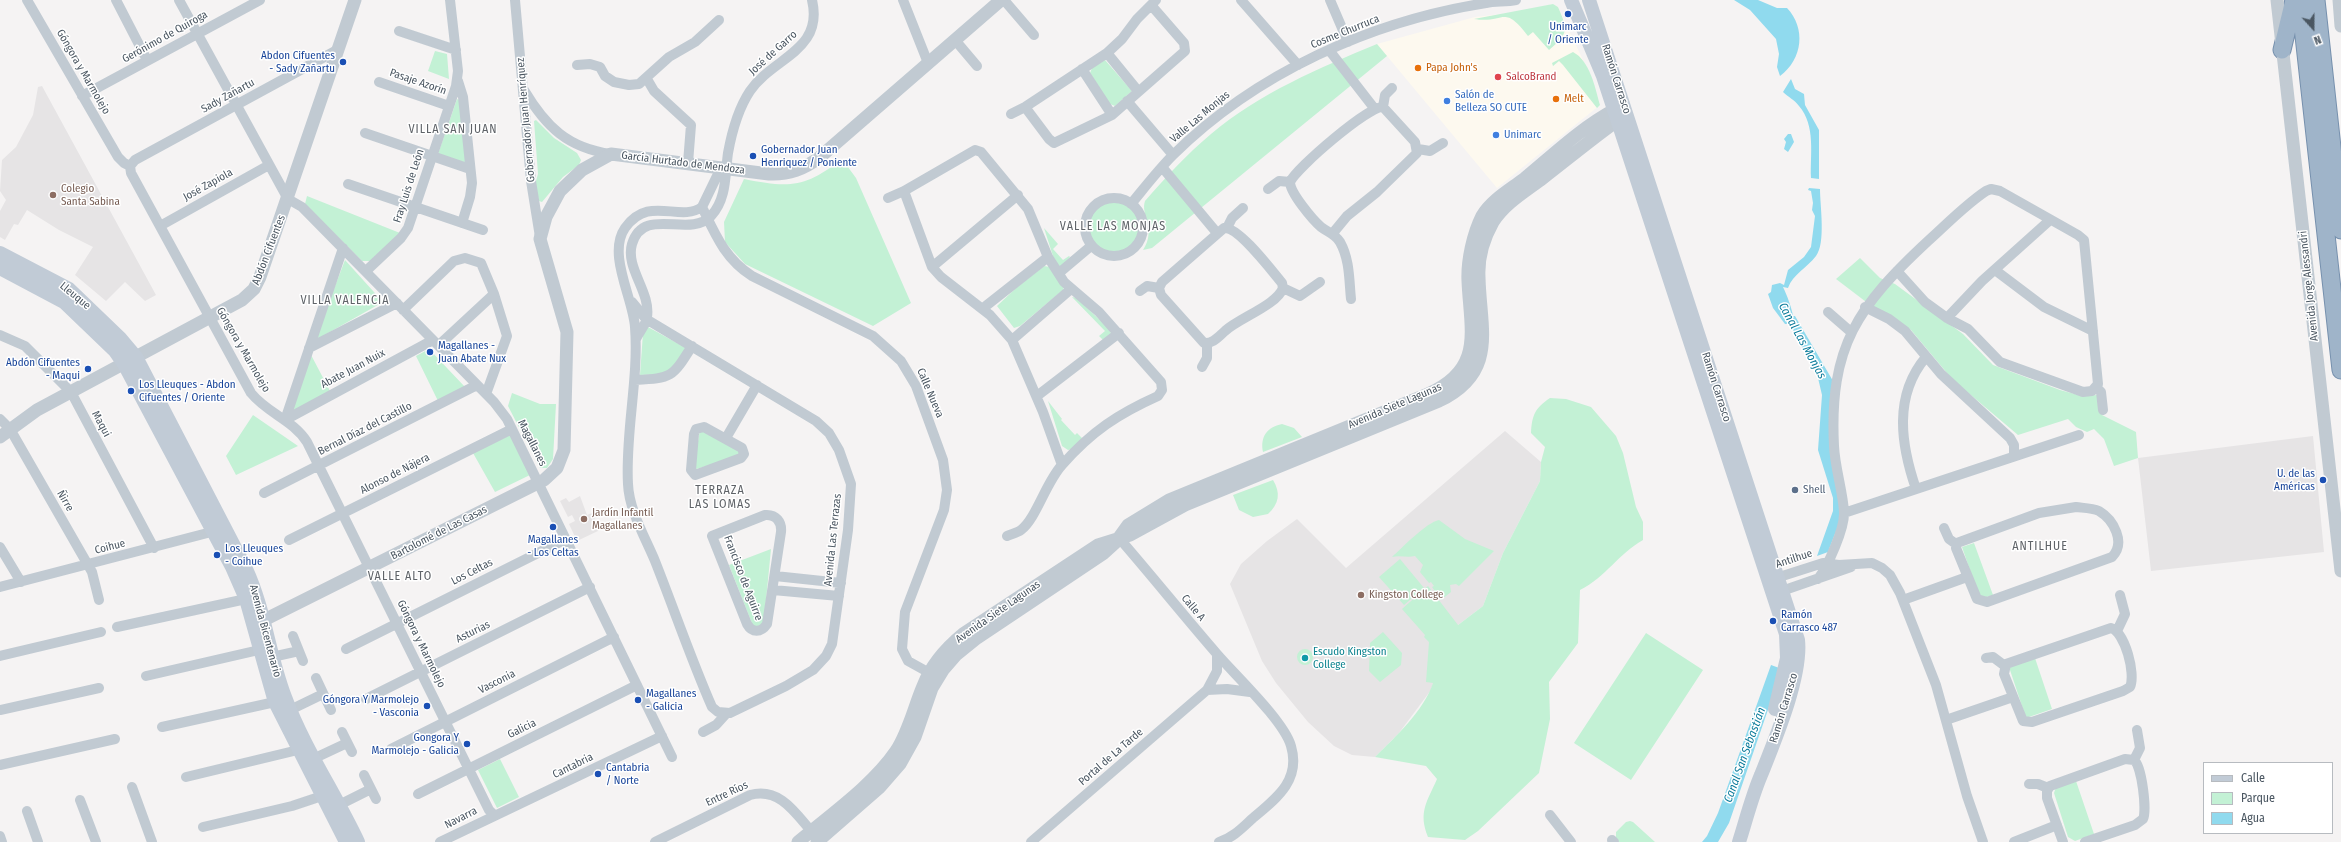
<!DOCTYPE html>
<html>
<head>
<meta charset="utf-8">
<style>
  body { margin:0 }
  #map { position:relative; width:2341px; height:842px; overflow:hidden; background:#f5f3f3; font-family:"Fira Sans Condensed",sans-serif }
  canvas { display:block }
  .legend { position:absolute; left:2203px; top:762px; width:130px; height:72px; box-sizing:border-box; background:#fff; border:1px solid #b7bbc0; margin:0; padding:5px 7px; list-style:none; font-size:12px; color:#4a5661 }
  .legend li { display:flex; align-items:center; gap:8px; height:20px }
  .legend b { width:20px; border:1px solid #b7bbc0 }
  .north { position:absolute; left:2293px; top:8px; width:40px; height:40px; -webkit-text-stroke:3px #fff; paint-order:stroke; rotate:159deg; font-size:11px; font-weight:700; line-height:16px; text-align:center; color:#4a5661 }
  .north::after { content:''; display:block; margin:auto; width:14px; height:18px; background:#4a5661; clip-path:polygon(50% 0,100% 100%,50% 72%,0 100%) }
</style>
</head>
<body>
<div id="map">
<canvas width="2341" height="842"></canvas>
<ul class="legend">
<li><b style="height:5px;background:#c1cbd6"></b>Calle</li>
<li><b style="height:11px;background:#c3f1d5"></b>Parque</li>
<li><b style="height:11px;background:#90daee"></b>Agua</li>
</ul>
<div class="north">N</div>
</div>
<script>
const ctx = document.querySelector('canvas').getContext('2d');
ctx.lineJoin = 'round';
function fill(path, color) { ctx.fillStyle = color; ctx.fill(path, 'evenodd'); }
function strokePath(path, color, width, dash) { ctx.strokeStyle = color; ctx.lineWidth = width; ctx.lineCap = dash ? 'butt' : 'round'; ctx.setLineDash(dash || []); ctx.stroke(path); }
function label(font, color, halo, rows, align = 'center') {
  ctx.font = font + ' "Fira Sans Condensed",sans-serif'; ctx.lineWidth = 3; ctx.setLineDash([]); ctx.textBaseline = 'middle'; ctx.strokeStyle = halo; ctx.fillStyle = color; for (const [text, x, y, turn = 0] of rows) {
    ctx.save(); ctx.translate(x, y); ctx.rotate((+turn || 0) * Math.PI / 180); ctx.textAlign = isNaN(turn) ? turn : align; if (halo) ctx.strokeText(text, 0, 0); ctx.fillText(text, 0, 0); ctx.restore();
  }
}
const commercial = new Path2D(`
  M1553,4L1558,7L1589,73L1600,105L1497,188L1377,44L1475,17L1520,12Z`);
const education = new Path2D(`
  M42,86L156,295L145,301L125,282L106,301L75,275L93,247L59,230L27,210L18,225L14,224L5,240L0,237V211L6,200L0,191L2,160L16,147L33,115L38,87Z
  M1505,431L1541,462L1540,481L1503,553L1483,606L1450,631L1431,690L1399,733L1375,757L1352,755L1334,746L1308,722L1276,683L1262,661L1230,584L1241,564L1267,541L1297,519L1346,568Z
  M2313,436L2324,552L2151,571L2138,458Z
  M580,496L587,515L592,513L600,530L577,541L569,524L575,521L572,515L568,517L560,501L566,498L569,502Z`);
const green = new Path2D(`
  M1553,4L1558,7C1568,30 1569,33 1549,50L1533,32L1528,36C1503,3 1505,24 1474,19Z
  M1377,44L1387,56L1152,248L1143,250C1157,229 1140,215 1145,201C1166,177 1187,154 1211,134C1260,93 1319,68 1377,44Z
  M435,51L447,54L449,79L428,71Z
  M1573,52C1590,61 1595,87 1600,105L1597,108L1563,65L1559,61L1553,66L1552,63Z
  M1105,60L1132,91L1115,106L1110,104L1090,73L1092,68Z
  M457,99L459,100L466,163L438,154Z
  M536,120L554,138L577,153L581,160L579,165L563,177L542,202L539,201L535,184L538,174L534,121Z
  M842,159L856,178L911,303L873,326L745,264L725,242L724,222L744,179C789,188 805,188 842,159Z
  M307,196L400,233L370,261H362L305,204Z
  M1089 227a25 25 0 1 1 50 0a25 25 0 1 1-50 0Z
  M1044,228L1058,244L1053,249L1063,260L1069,256L1070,257L1062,266H1059L1053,256Z
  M1860,258L1880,278L1895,284L1963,334L1993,365L2060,390L2082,396L2097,395L2102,415L2136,432L2138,458L2114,466L2104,439L2094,429L2087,432L2076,427L2068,419L2018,435L1952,379L1911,330L1878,311L1836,279Z
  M345,260L383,302L314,341Z
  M1044,266L1050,267L1064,287L1063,290L1020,326L1014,328L997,306L1016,288Z
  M1072,297L1077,298L1110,330L1111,334L1103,340L1099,336L1105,331Z
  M648,327L686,348L670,374L640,375L643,333Z
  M429,349L465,387L438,401L416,356Z
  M310,353L330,391L290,413Z
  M512,393L540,404H556L553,459L547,468H540L508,406Z
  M1550,398L1566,399L1591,407L1616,436L1623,453L1636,507L1643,522V540C1618,554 1606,577 1580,590L1578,643L1549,682L1550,719L1539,773L1478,831L1465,840L1428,837C1418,812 1427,802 1437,779L1426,766L1375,757C1396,736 1423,712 1433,683L1426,682L1429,642L1424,637L1425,635L1402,609L1428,586L1458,625L1483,606L1503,553L1540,481L1541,462L1545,447L1531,433C1532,415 1535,408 1550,398Z
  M1048,401L1062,419L1061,420L1075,435L1077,433L1082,438L1072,449L1068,450L1062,446Z
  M253,415L298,446L236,475L226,456Z
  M1282,424L1294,428L1302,437L1263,452C1260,437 1267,427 1282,424Z
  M700,430L742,452L740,456L693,470Z
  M510,435L530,475L495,492L473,453Z
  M1273,480C1281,493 1279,504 1268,514L1253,517L1239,510L1233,495Z
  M1439,520L1465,539L1494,551L1459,586L1456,584L1450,585L1451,592L1441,600L1432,587L1434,586L1431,582L1429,583L1420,572L1423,565L1415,556C1407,558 1401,555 1392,557C1402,548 1427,522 1439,520Z
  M1974,543L1993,595L1980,599L1962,547Z
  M771,549L764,621L762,626H753L729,565Z
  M1400,559L1424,588L1404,605L1379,577Z
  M1383,632L1402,653L1401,665L1380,682L1369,671L1370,643Z
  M1646,633L1703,670L1631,780L1574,743Z
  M1297 657a8 8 0 1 1 16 0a8 8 0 1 1-16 0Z
  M2035,658L2052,709L2026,718L2009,667Z
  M500,759L519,797L497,808L478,770Z
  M2076,781L2094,834L2075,841L2068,837L2054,793L2056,787Z
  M1630,821L1633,822L1655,842H1619L1616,838V832L1626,822Z`);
const water = new Path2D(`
  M1734,0H1758L1777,8H1787C1806,28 1803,59 1780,76L1777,67L1779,54L1776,39L1750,10Z
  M1791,79L1795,89L1804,94L1805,105L1819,130V179L1811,178C1810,154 1816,126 1799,106C1795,100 1788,97 1783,92Z
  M1788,134H1791L1794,142L1788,152L1784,149L1786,142L1784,139Z
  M1809,188L1820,189C1820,206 1826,243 1816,256C1807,268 1793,274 1788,288L1783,287C1787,295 1792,309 1793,316H1795L1833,381L1840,521L1828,552L1817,556L1833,511V498L1818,450L1822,395L1818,378L1790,324H1785L1773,308L1768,294L1771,292L1772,285L1780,283L1784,285L1788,270L1804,257L1811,247L1815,216L1812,210L1813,203L1811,191L1808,190Z
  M1771,665L1782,669L1729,823L1718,842H1702L1707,836L1718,813Z`);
const minor = new Path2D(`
  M27,0L118,157L124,163L130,166
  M116,0L147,60
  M179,0L288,199L302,207L494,402L507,419L672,757
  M515,0L531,181L540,237
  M903,0L928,63
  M1004,0L1034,35
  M1241,0L1298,65
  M1330,0L1348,42
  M399,31L456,50
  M955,40L977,66
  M1329,50L1374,108
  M1107,53L1138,91
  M577,65L590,64L600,67L605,76L614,82L629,85L639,84L669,57L695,42L719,20
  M1082,69L1112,115
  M647,79L654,91L691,125L688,163
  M458,81L463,97L472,183L470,197L462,223
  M379,82L449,106
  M524,90C546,127 568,148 611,154
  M82,96L260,0
  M1127,101L1173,155
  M1025,107L1049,139L1054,143L1112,115L1185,51L1184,43L1151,5
  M1383,107L1385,95L1392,88
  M1011,114L1025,107L1107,53L1122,39L1137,19L1156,0
  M365,133L470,169
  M1418,149L1430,151L1443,143
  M130,166L131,173L251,393C267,413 293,420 307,442L489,810L494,815
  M130,166L135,160L339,49
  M1162,167L1217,233
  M348,184L483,230
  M1268,189L1279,181L1290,182
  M904,191L932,267L941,277L990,315L1012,340L1043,412L1062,465
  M1085 227a29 29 0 1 1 58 0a29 29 0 1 1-58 0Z
  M888,198L904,191L975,150L981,152L1028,209L1048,257L1064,282L1099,312L1161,382L1162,390L1158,396C1118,414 1092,431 1062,465C1046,482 1036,519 1021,530C1017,533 1011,534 1007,536
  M1131,204C1145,187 1158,170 1173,155C1256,73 1371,21 1486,3C1495,1 1506,2 1516,0
  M702,207C715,234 725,259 752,276L873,336L901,361L916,386L943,460L947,490L944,510L905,612L902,649L908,661L935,676
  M160,226L269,165
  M1224,228C1238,226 1272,271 1282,283L1283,288C1277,305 1239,318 1225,331C1219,336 1213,344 1204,343L1161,295L1159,288L1162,282Z
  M1227,228L1232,218L1243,208
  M1333,233L1347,216L1377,192L1417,153L1415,142L1383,107C1370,105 1296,168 1290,182C1290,193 1313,220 1321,227C1329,233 1335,234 1340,242C1350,260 1349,280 1351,299
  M932,267L1018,195
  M1995,270L2044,307L2093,331
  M366,271L401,238L408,228L456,86L458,71L450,0
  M1059,273L1091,246
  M1283,288L1300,296L1320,282
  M1140,291L1147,286L1159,288
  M632,302L646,319L816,421L829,433L839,450L851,484L848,530L832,644L826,656L813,670L786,686L730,713L718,712L712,707C691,659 674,609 655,561C645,537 629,510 628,484C625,433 639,379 635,327C633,298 607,254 625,228C649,194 679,223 702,207L717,176L726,167
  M1865,307L1889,319L1905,331L1941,374L2010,438L2014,445V456
  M982,309L1048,257
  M403,310L454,261L465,258L481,263L494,294L507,336L486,394
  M1828,312L1851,332
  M1947,318L1982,281L2050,220
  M0,335L25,346L71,392L154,548
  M636,339C639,332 646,325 647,317C651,292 625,268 632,244C644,205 689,239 711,216C727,199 725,174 728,153C732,131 738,109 750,91C773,57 824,51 812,0
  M1012,340L1071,289
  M439,345L494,294
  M309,348L397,303
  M1202,367L1207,358V344
  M635,380C672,378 672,378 692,346
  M2096,387L2101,392L2103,410
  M1037,396L1119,333
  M0,419L10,429L92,572L99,600
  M285,420L343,248
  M285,420L433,340
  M704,427L742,448L744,454L741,458L695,475L691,470L694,434L696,429Z
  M726,438L757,385
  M1916,489C1901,445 1893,396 1926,357
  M264,493L477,385
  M2076,507C2084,508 2092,508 2099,511C2114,520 2126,543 2112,557L1987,602L1977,599L1956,548L1957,543L2039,513Z
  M1844,513L2079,435
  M765,515C776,514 782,522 781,532L767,624C761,633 752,633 747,624L712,536Z
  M1944,528L1949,539L1956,544
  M1119,538C1152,576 1184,616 1217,654C1235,675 1284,721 1291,746C1301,780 1277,798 1253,818C1243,827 1233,838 1219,842
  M289,540L512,429
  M0,547L21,582
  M775,576L841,583
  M1773,579L1823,563L1839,565L1872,563L1882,568L1890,575L1900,593L1936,685L1967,796L1983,842
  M1818,579C1828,566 1845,528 1844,512C1843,492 1835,468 1834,446C1829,346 1858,306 1928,241C1947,224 1965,205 1986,191L1991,189L2000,191L2078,235L2084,240L2098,384L2092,391L2083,392L2000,362L1968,329L1947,318L1925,302L1897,271
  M0,587L219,530
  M773,590L839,596
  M1776,593L1851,567
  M1903,600L1967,577
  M117,627L246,599
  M2111,628C2125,632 2136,674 2130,687L2123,691L2032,722L2023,721L2004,674L2006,664Z
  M2117,631L2125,614L2120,595
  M293,636L303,661
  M346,649L566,539
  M0,656L101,632
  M272,657L299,651
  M1986,658L1993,657L2005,666
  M146,676L259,650
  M316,678L331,710
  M1207,690L1227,689L1250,692
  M366,699L590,587
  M0,710L99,688
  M290,710L323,694
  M1946,720L2013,697
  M162,727L275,702
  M342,732L352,752
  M703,732L716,725L726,714
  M391,749L614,637
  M315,758L347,743
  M2134,760L2140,748L2137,730
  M0,765L115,739
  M364,775L376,799
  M186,777L298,750
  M2029,784H2038L2048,788
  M132,787L152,842
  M418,794L637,685
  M80,800L96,842
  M339,805L371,789
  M27,811L38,842
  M1550,815L1571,842
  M203,827L292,806L322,796
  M0,836L2,842
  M1612,840L1614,842
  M440,842L662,736
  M655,842L750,795C779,787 795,812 811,831L813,836
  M1031,842L1207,690L1217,671V655
  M2014,842L2057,825
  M2063,842L2047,798V791L2050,786L2125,759L2134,760C2142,766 2147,811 2143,819L2135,825L2085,842`);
const tertiary = new Path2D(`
  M2277,0L2341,571
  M2339,0L2341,26
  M0,437L37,410L242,300L254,289L260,277L355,0
  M254,625L544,480L557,468L564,450L567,332L540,239L546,217L560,191L582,170L611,154L769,174C789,175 804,169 820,157L1001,0
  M798,842C830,815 873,785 896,751C909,731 914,707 923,686C931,665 946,648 963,634L1098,545L1130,535L1185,505L1439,401C1499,372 1480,329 1479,277C1478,258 1484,238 1493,222C1505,203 1526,191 1543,178C1565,161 1587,143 1610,126L1618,123
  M817,842L880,787L900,764L915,737L932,688L943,670L956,655L977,638L1104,553L1115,543L1128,525L1169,500L1428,394C1485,369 1470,330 1468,281C1467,261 1473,234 1482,216C1491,200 1511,189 1525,178C1554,154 1581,128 1614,110`);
const secondary = new Path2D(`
  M1571,0L1603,76L1786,634L1787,658L1775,709
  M1589,0L1798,640C1802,676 1775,740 1761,775C1752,796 1746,820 1739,842
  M0,253L69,289L120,338L136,357L246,569C265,610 269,656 285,697C304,748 335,793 358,842
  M0,268L64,302L115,351L124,364L232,567L246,599L275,702L346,842`);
const trunk = new Path2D(`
  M2300,0L2341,370
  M2316,0L2341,230
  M2282,50L2294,0`);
const markers = [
  [1568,14,4,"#1a4fb4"],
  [343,62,4,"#1a4fb4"],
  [1418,68,4,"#e8710a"],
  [1498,77,4,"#e0444e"],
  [1556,99,4,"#e8710a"],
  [1447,101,4,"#3f7fe0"],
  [1496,135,4,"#3f7fe0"],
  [753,156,4,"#1a4fb4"],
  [53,195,4,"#8d6e63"],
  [430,352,4,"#1a4fb4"],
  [88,369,4,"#1a4fb4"],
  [131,391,4,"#1a4fb4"],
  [2323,480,4,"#1a4fb4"],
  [1795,490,4,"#5c6f8a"],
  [584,519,4,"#8d6e63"],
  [553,527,4,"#1a4fb4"],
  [217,555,4,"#1a4fb4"],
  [1361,595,4,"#8d6e63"],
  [1773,621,4,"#1a4fb4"],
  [1305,658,4,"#0f9aa8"],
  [638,700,4,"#1a4fb4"],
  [427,706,4,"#1a4fb4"],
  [467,744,4,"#1a4fb4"],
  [598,774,4,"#1a4fb4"]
];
const transitNames = [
  ["Unimarc",1568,27,"center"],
  ["/ Oriente",1568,40,"center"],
  ["Abdon Cifuentes",335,56,"right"],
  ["- Sady Zañartu",335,69,"right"],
  ["Gobernador Juan",761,150],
  ["Henriquez / Poniente",761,163],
  ["Magallanes -",438,346],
  ["Juan Abate Nux",438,359],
  ["Abdón Cifuentes",80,363,"right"],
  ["- Maqui",80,376,"right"],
  ["Los Lleuques - Abdon",139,385],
  ["Cifuentes / Oriente",139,398],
  ["U. de las",2315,474,"right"],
  ["Américas",2315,487,"right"],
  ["Magallanes",553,540,"center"],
  ["- Los Celtas",553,553,"center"],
  ["Los Lleuques",225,549],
  ["- Coihue",225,562],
  ["Ramón",1781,615],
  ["Carrasco 487",1781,628],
  ["Magallanes",646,694],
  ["- Galicia",646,707],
  ["Góngora Y Marmolejo",419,700,"right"],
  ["- Vasconia",419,713,"right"],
  ["Gongora Y",459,738,"right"],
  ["Marmolejo - Galicia",459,751,"right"],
  ["Cantabria",606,768],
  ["/ Norte",606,781]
];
const streetNames = [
  ["Cosme Churruca",1345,32,-22],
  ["Gerónimo de Quiroga",165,37,-29],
  ["José de Garro",773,53,-42],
  ["Góngora y Marmolejo",83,72,60],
  ["Ramón Carrasco",1616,79,72],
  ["Pasaje Azorín",418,82,19],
  ["Sady Zañartu",228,96,-29],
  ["Valle Las Monjas",1200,117,-40],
  ["Gobernador Juan Henríquez",526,120,-95],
  ["García Hurtado de Mendoza",683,163,7],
  ["José Zapiola",208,185,-29],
  ["Fray Luis de León",409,186,-72],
  ["Abdón Cifuentes",269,250,-69],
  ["Avenida Jorge Alessandri",2309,286,-96],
  ["Lleuque",75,296,39],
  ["Góngora y Marmolejo",243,350,60],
  ["Abate Juan Nuix",353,369,-28],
  ["Ramón Carrasco",1716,387,72],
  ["Calle Nueva",930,393,67],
  ["Avenida Siete Lagunas",1395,406,-23],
  ["Maqui",101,424,62],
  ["Bernal Díaz del Castillo",365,429,-27],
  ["Magallanes",532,443,63],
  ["Alonso de Nájera",395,474,-27],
  ["Ñirre",65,501,60],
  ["Bartolomé de Las Casas",439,533,-27],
  ["Avenida Las Terrazas",833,540,-84],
  ["Coihue",110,547,-14],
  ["Antilhue",1794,559,-18],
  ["Los Celtas",472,572,-27],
  ["Francisco de Aguirre",743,578,69],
  ["Calle A",1193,608,50],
  ["Avenida Siete Lagunas",998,612,-35],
  ["Avenida Bicentenario",265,631,75],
  ["Asturias",473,632,-26],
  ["Góngora y Marmolejo",421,644,64],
  ["Vasconia",497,682,-27],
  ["Ramón Carrasco",1784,708,-73],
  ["Galicia",522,729,-26],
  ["Portal de La Tarde",1111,757,-41],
  ["Cantabria",573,766,-26],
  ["Entre Ríos",727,794,-25],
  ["Navarra",461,818,-27]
];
const foodNames = [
  ["Papa John's",1426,68],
  ["Melt",1564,99]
];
const healthNames = [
  ["SalcoBrand",1506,77]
];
const shopNames = [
  ["Salón de",1455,95],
  ["Belleza SO CUTE",1455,108],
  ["Unimarc",1504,135]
];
const educationNames = [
  ["Colegio",61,189],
  ["Santa Sabina",61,202],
  ["Jardín Infantil",592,513],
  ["Magallanes",592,526],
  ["Kingston College",1369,595]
];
const serviceNames = [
  ["Shell",1803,490]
];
const cultureNames = [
  ["Escudo Kingston",1313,652],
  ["College",1313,665]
];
const neighbourhoodNames = [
  ["VILLA SAN JUAN",453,130],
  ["VALLE LAS MONJAS",1113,227],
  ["VILLA VALENCIA",345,301],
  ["TERRAZA",720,491],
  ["LAS LOMAS",720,505],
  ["ANTILHUE",2040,547],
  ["VALLE ALTO",400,577]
];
const waterNames = [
  ["Canal Las Monjas",1802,341,61],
  ["Canal San Sebastián",1745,755,-70]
];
fill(commercial, '#fdf9ef');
fill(education, '#e6e4e5');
fill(green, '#c3f1d5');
fill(water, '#90daee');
strokePath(trunk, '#7690ad', 19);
strokePath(minor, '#c1cad2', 10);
strokePath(tertiary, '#c1cad2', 13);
strokePath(secondary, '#c1cbd6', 14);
strokePath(trunk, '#9fb4c9', 17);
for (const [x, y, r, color] of markers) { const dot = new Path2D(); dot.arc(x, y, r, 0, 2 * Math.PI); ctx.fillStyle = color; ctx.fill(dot); strokePath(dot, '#fff', 1.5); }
label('11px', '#164399', '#fff', transitNames, 'left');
label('11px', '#4a5661', '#fff', streetNames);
label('11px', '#c56008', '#fff', foodNames, 'left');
label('11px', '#be3a42', '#fff', healthNames, 'left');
label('11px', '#366cbe', '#fff', shopNames, 'left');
label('11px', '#785e54', '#fff', educationNames, 'left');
label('11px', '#4e5e75', '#fff', serviceNames, 'left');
label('11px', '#0d838f', '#fff', cultureNames, 'left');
ctx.letterSpacing = '1px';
label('12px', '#5f6368', '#fff', neighbourhoodNames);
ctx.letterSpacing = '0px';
label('italic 12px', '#0c7c9b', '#fff', waterNames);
</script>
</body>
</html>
